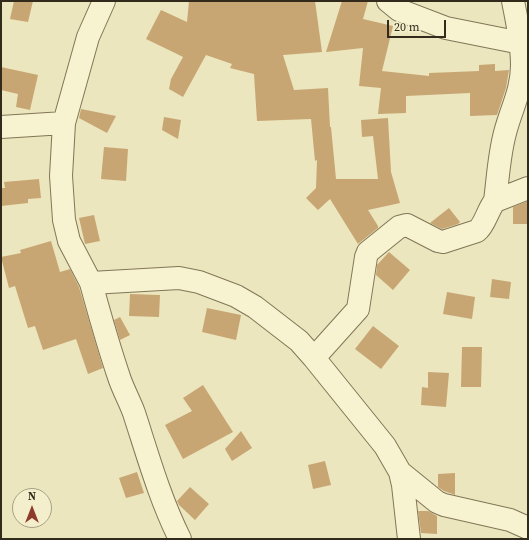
<!DOCTYPE html>
<html>
<head>
<meta charset="utf-8">
<style>
  body { margin:0 }
  #map { position:relative; width:529px; height:540px; overflow:hidden; background:#ebe6bd; font-family:"Source Serif 4",serif }
  canvas { display:block }
  .frame { position:absolute; inset:0; border:2px solid #322b1b; pointer-events:none }
  .north { position:absolute; left:12px; top:488px; width:40px; height:40px; box-sizing:border-box; background:#f3efcd; border:1px solid #a6a186; border-radius:50%; rotate:0deg; font-size:11px; font-weight:700; line-height:16px; text-align:center; color:#322b1b }
  .north::after { content:''; display:block; margin:auto; width:14px; height:18px; background:#8f3b2a; clip-path:polygon(50% 0,100% 100%,50% 72%,0 100%) }
  .scale { position:absolute; left:387px; top:20px; width:59px; height:18px; box-sizing:border-box; border:2px solid #322b1b; border-top:0; padding-left:5px; font-size:12px; line-height:14px; white-space:nowrap; color:#322b1b; -webkit-text-stroke:3px #f3efcd; paint-order:stroke }
</style>
</head>
<body>
<div id="map">
<canvas width="529" height="540"></canvas>
<div class="frame"></div>
<div class="north">N</div>
<div class="scale">20 m</div>
</div>
<script>
const ctx = document.querySelector('canvas').getContext('2d');
ctx.lineJoin = 'round';
function fill(path, color) { ctx.fillStyle = color; ctx.fill(path, 'evenodd'); }
function strokePath(path, color, width, dash) { ctx.strokeStyle = color; ctx.lineWidth = width; ctx.lineCap = dash ? 'butt' : 'round'; ctx.setLineDash(dash || []); ctx.stroke(path); }
const building = new Path2D(`
  M14,1H33L28,22L10,19Z
  M189,1H315L322,52L283,55L294,90L328,88L330,127H331L336,179H378L373,136L362,137L361,120L388,118L391,172L400,203L368,210L378,226V228L359,243L358,244L330,199L318,210L306,198L316,188L317,160L315,161L311,119L257,121L254,74L230,68L232,64L206,55L183,97L169,89L171,79L183,57L175,53V52V53L146,39L161,10L187,22Z
  M342,1H368L363,19L393,26L382,71L429,76V73L479,71V65L495,64V71L509,70L506,88L497,115L470,116V93L406,96V113L378,114L381,88L359,86L363,48L326,52Z
  M1,67L38,75L30,110L16,107L18,94L1,90Z
  M81,109L116,116L107,133L79,118Z
  M164,117L181,120L178,139L162,130Z
  M104,147L128,149L126,181L101,179Z
  M39,179L41,198L28,199V203L1,206V188H5L4,182Z
  M528,201V224H513V207Z
  M449,208L460,222L458,224L442,229L430,223Z
  M94,215L100,241L85,244L79,218Z
  M51,241L60,272L70,269L79,287L103,368L88,374L76,339L43,350L35,326L28,328L15,286L9,288L1,257L21,253L20,250Z
  M389,252L410,270L393,290L376,275L377,265Z
  M492,279L511,282L509,299L490,297Z
  M447,292L475,297L472,319L443,314Z
  M130,294L160,295L159,317L129,316Z
  M207,308L241,315L236,340L202,332Z
  M120,317L130,335L120,340L114,320Z
  M373,326L399,346L381,369L355,349Z
  M462,347H482L481,387H461Z
  M428,372L449,373L446,407L421,405L422,387L428,388Z
  M203,385L233,432L183,459L165,425L192,411L183,398Z
  M241,431L252,448L232,461L225,449Z
  M325,461L331,485L313,489L308,465Z
  M137,472L144,493L126,498L119,478Z
  M455,473V495L444,491L438,487V474Z
  M190,487L209,504L195,520L179,505L177,501Z
  M418,511H428L437,516V534L421,533Z`);
const minor = new Path2D(`
  M104,1L88,37L64,123L61,176L64,220L69,241L91,283L179,278L199,282L236,296L255,307L299,341L314,358L385,446L400,472L403,485L409,539
  M388,1L399,10L446,28L521,43H528
  M1,127L64,123
  M495,201C498,178 499,155 505,133C511,109 522,91 522,65C522,43 517,22 513,1
  M91,283C100,316 109,348 120,380C124,391 130,402 134,413C148,456 160,499 180,539
  M314,358L358,309L366,257L368,252L399,227L407,225L438,241L443,242L477,231C485,225 488,209 495,201L528,188
  M400,472L437,502L444,505L510,520L528,528`);
fill(building, '#c8a674');
strokePath(minor, '#827657', 24);
strokePath(minor, '#f7f2d0', 22);
</script>
</body>
</html>
